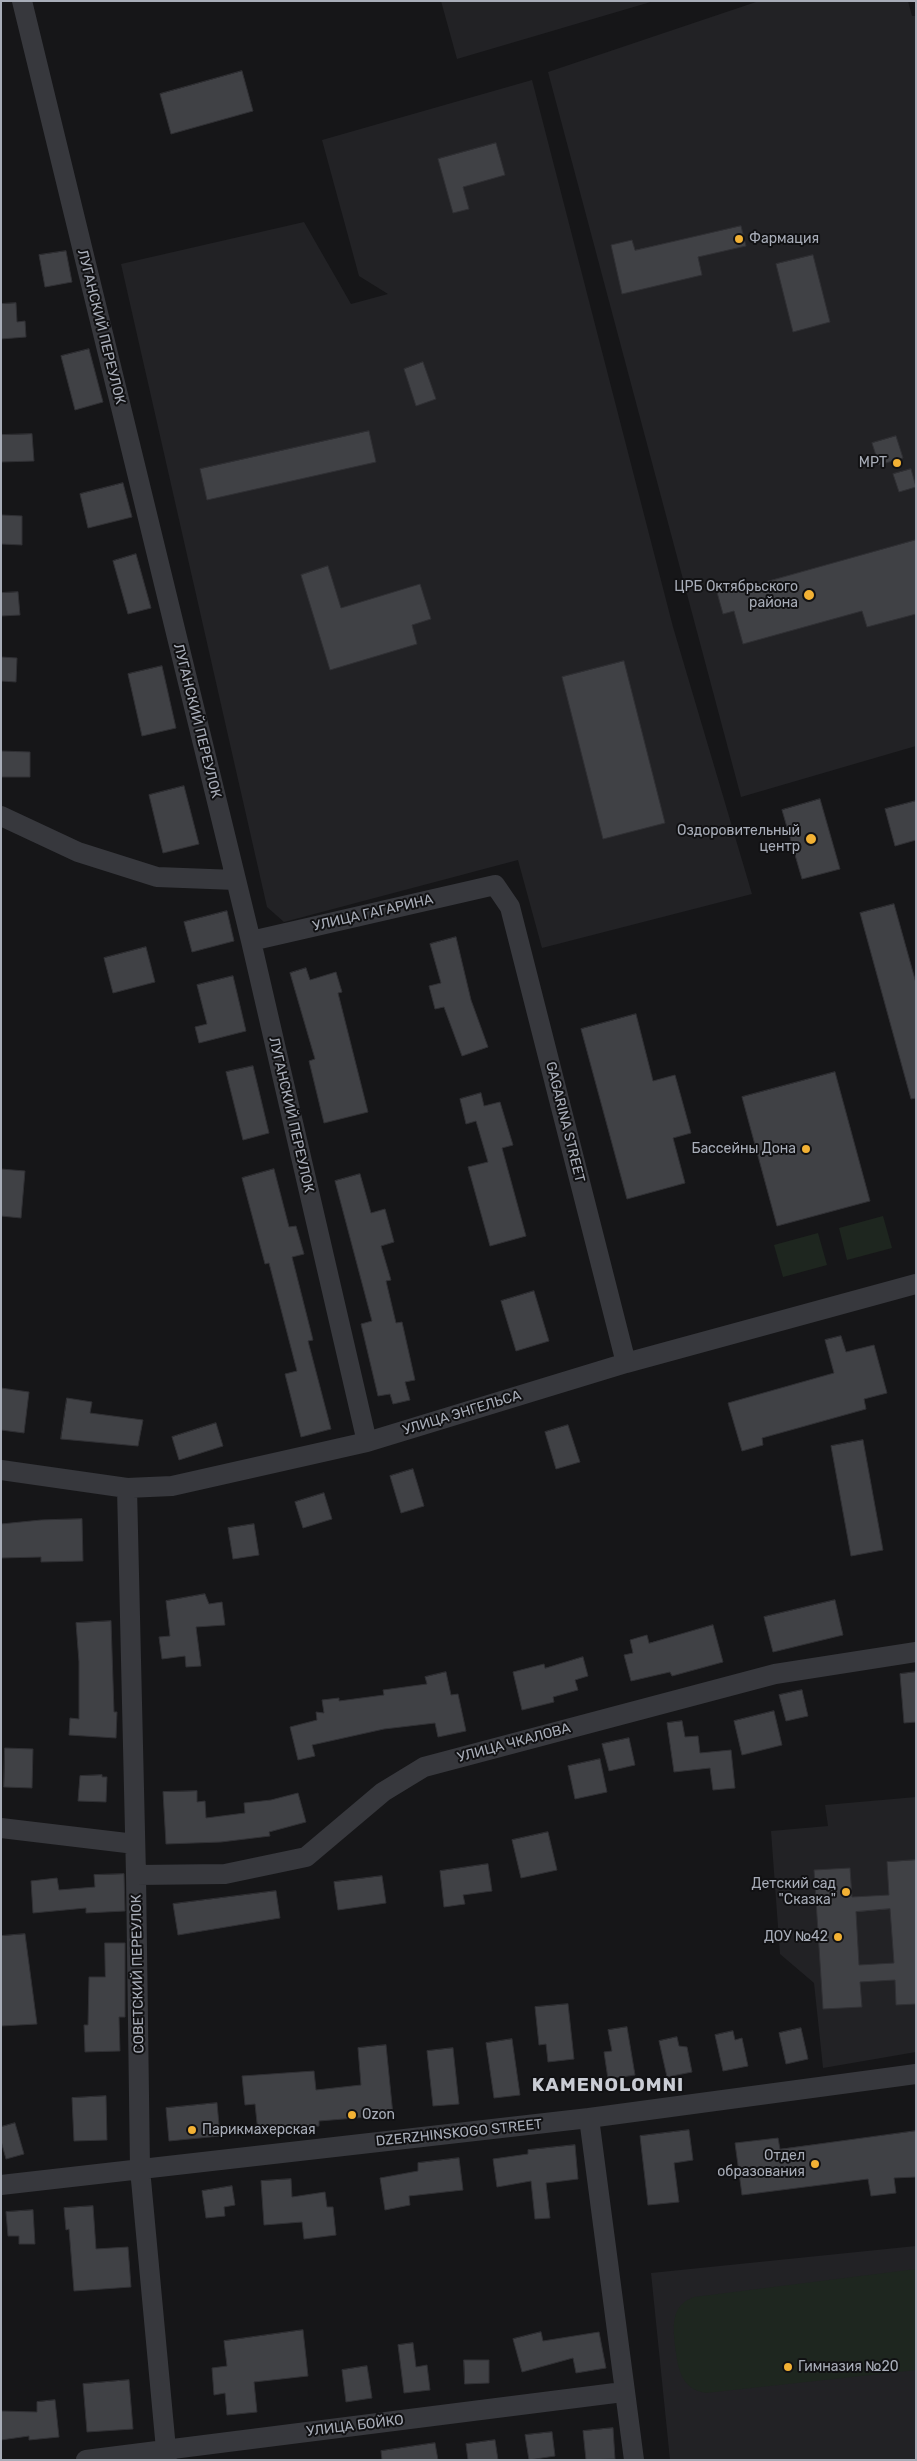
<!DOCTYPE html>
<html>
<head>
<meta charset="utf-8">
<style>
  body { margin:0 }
  #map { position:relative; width:917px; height:2461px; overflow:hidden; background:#161618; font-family:Rubik,sans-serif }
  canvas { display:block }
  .frame { position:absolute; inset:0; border:2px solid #a8adb8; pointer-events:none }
</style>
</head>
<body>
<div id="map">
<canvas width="917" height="2461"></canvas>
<div class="frame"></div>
</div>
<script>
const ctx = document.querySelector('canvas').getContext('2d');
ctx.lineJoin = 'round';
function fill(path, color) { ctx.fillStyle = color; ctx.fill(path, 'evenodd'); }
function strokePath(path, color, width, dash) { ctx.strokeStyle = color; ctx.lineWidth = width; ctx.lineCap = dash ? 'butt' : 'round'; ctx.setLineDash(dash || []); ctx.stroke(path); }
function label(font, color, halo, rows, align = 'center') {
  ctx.font = font + ' Rubik,sans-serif'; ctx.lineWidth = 4; ctx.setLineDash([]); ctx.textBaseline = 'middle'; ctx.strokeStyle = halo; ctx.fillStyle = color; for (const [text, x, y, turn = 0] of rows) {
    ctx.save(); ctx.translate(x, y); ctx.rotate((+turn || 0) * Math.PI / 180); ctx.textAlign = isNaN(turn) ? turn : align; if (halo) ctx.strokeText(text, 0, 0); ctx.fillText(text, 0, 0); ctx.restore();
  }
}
const built = new Path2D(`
  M441,1H654L457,59Z
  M759,1H908L912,16H916V746L741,797L548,72Z
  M532,80L673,627L752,894L542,948L518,860L284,922L267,907L121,264L304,222L351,304L388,294L359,276L322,140Z
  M916,1797V2052L823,2068L814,1983L780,1954L771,1831L828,1826L825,1805Z
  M916,2246V2460H670L651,2273Z`);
const green = new Path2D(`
  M883,1216L892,1248L847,1260L839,1228Z
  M818,1233L827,1265L783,1277L774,1245Z
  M916,2269V2370L706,2393C680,2389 678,2367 675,2346C673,2325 671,2305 694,2297Z`);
const building = new Path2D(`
  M242,71L253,111L171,134L160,94Z
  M496,143L505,175L463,187L469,209L453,213L438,159Z
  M741,226L746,246L698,257L702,275L622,294L611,245L632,240L635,250Z
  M66,251L72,282L45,287L39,255Z
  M813,255L830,322L793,332L776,264Z
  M16,303L17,322L25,321L26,337L1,339V304Z
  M89,349L103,402L75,410L61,356Z
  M423,362L436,399L416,406L404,369Z
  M369,431L376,462L207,500L200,469Z
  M32,434L34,461L1,462V435Z
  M896,436L903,458L879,465L872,443Z
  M911,469L916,487L899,492L893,474Z
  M123,483L132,517L88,528L80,494Z
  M2,515L22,516V545L1,544Z
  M916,540V614L867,627L862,611L743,644L734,611L723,614L715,585L729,581L732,591Z
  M136,554L151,608L128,614L113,561Z
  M328,566L341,608L420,584L431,619L412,625L417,644L330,670L301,575Z
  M18,592L20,615L1,616V593Z
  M1,657L17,658L16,682L1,681Z
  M624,661L665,823L603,839L562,677Z
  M162,666L176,728L142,736L128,674Z
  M1,751L30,752V777H1Z
  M184,786L199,844L163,853L149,795Z
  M820,799L840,869L802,879L782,810Z
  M916,801V840L895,846L885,809Z
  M894,904L916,983V1098L911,1099L860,913Z
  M227,911L234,941L192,952L184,922Z
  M456,937L471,1000L488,1047L462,1056L444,1007L435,1009L429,986L441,983L430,944Z
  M146,947L155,982L113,993L104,958Z
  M306,968L310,980L336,972L342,992L338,993L368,1112L324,1123L309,1061L315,1059L290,973Z
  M233,976L246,1031L199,1043L195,1027L207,1024L197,985Z
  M636,1014L653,1081L675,1075L691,1133L673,1138L685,1183L627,1199L581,1029Z
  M253,1066L269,1133L243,1140L226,1072Z
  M835,1072L870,1201L777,1226L742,1097Z
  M481,1093L484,1106L500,1102L513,1145L502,1148L526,1236L490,1246L468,1167L488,1162L476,1121L466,1124L460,1099Z
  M1,1169L25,1171L21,1218L1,1216Z
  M274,1169L289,1227L296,1226L304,1254L292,1257L313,1340L308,1341L331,1429L301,1437L285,1374L297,1371L269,1263L265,1264L242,1178Z
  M360,1174L371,1213L385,1209L394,1242L381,1246L391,1280L386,1281L396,1323L402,1322L415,1380L405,1382L410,1400L393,1404L390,1394L378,1396L361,1324L372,1321L335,1181Z
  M534,1291L549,1341L516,1351L501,1301Z
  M841,1336L846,1352L874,1345L887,1393L864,1399L866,1409L762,1438L763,1445L742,1451L728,1403L834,1373L825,1340Z
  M1,1388L29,1392L24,1433L1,1430Z
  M67,1398L92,1402L90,1413L143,1420L138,1446L61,1439Z
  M216,1423L223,1446L179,1460L172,1437Z
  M568,1425L580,1462L556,1469L545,1432Z
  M863,1440L883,1550L851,1556L831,1446Z
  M413,1469L424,1506L401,1513L390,1476Z
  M324,1493L332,1519L303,1528L295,1502Z
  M82,1519L83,1561L41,1562V1557L1,1558V1524L41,1520Z
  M254,1524L259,1555L233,1559L228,1528Z
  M205,1594L209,1604L222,1602L225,1625L196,1627L201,1666L186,1667L185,1656L162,1659L159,1637L170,1636L166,1601Z
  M835,1600L843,1635L773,1652L764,1617Z
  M111,1621L114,1712H117L116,1738L69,1735L70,1718L79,1719V1662L76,1623Z
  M713,1625L723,1662L672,1676L670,1672L631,1681L624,1655L633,1653L630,1640L647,1635L649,1643Z
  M583,1657L588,1676L575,1680L578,1690L553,1697L554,1702L522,1710L513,1672L544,1664L545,1668Z
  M446,1672L451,1695L458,1694L466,1731L438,1737L435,1723L384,1729L312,1745L315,1756L298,1760L290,1727L317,1720L316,1712L324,1713L322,1700L339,1698V1701L384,1695L383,1690L427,1684L425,1677Z
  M916,1672V1722L904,1723L900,1674Z
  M802,1690L808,1716L786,1721L779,1695Z
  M774,1711L782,1745L742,1755L734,1721Z
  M682,1721L685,1737L698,1736L700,1753L731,1750L735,1788L713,1790L710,1768L674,1772L667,1723Z
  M629,1738L635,1765L609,1771L602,1744Z
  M5,1748L33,1749L32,1788L4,1787Z
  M600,1759L607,1792L575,1799L568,1766Z
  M102,1775V1777H107L106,1802L78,1801L80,1776Z
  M197,1791V1802L205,1801L206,1818L245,1813L244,1803L271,1800L298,1793L306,1822L269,1832L270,1836L221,1842L166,1844L163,1792Z
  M548,1832L557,1870L521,1878L512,1840Z
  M916,1860V2004L896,2005L895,1980L860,1982L862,2007L823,2009L814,1870L850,1868L852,1897L889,1895L887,1862ZM890,1909L894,1963L859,1965L856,1912Z
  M488,1864L492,1891L463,1895L465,1904L444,1907L440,1871Z
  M124,1874L125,1911L86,1913V1908L33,1913L31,1881L57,1878L59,1890L95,1887L94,1875Z
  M382,1876L386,1903L338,1910L334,1882Z
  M276,1891L280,1918L178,1935L173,1904Z
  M25,1934L37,2024L1,2026V1936Z
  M105,1943H125V2017H119L120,2051L85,2052L84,2025H88L89,1977H105Z
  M568,2004L574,2059L548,2062L546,2044L539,2045L535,2007Z
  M627,2027L635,2075L608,2079L604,2052L612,2051L608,2030Z
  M801,2028L808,2059L786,2064L779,2033Z
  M733,2031L735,2040L742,2038L748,2066L723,2071L715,2035Z
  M677,2037L679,2046L687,2047L692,2072L667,2077L659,2041Z
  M512,2039L520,2095L494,2098L486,2043Z
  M386,2045L393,2115L319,2121V2126L258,2132L255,2104L245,2105L242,2076L314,2071L316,2090L361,2085L358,2048Z
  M453,2048L459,2104L433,2106L427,2051Z
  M106,2096L107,2140L74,2141L72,2098Z
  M217,2103L220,2136L169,2141L166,2108Z
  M15,2123L24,2154L6,2159L1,2141V2127Z
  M689,2130L693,2160L674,2163L679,2202L648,2205L640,2136Z
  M916,2131V2177L894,2178L896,2193L871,2196L868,2179L742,2195L735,2143L778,2138L780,2149Z
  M575,2145L578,2179L546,2183L550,2218L535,2219L531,2181L497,2187L493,2159L528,2154V2150Z
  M459,2158L463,2190L409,2196L410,2205L385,2210L380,2178L418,2171V2163Z
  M291,2179L292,2197L325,2192L327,2207H333L336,2235L304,2239L302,2222L264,2225L261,2181Z
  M232,2186L235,2205L224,2207L225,2216L206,2218L202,2191Z
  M93,2206L96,2249L128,2247L131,2287L74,2291L69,2229L66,2230L64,2208Z
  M33,2210L35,2244H19V2236H8L6,2212Z
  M303,2330L308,2376L254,2382L257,2412L227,2415L225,2393L214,2395L212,2368L227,2366L224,2341Z
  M541,2332L543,2341L599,2332L606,2368L576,2373L573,2358L522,2372L513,2339Z
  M413,2343L416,2367L427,2365L430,2390L404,2393L398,2345Z
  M464,2360H489V2383L465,2384Z
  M367,2366L372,2398L346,2402L342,2370Z
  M129,2380L133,2429L87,2432L83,2384Z
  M55,2400L59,2437L29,2440V2436L1,2440V2411L37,2412V2402Z
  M613,2428L615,2459L586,2460L583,2431Z
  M552,2432L555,2456L529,2460L525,2435Z
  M495,2440L498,2460H468L466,2444Z
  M435,2443L438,2460H382L381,2451Z`);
const street = new Path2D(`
  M22,1L251,941L367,1442
  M1,816L78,852L157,877L236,880
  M251,941L495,885L510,907L626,1363
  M1,1470L127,1488L172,1486L367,1442L626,1363L916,1284
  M127,1488L136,1875L140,2169L167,2460
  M1,1828L135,1844
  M136,1875L225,1874L306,1857L383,1792L424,1767L775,1674L916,1652
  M589,2118L634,2460
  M1,2185L589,2118L916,2074
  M86,2460L623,2392`);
const markers = [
  [739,239,5,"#f2b134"],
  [897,463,5,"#f2b134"],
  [809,595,6,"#f2b134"],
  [811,839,6,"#f2b134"],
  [806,1149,5,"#f2b134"],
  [846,1892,5,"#f2b134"],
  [838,1937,5,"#f2b134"],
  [352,2115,5,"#f2b134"],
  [192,2130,5,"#f2b134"],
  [815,2164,5,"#f2b134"],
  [788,2367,5,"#f2b134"]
];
const poiNames = [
  ["Фармация",749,239,"left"],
  ["МРТ",887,463],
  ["ЦРБ Октябрьского",798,587],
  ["района",798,603],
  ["Оздоровительный",800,831],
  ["центр",800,847],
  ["Бассейны Дона",796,1149],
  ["Детский сад",836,1884],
  ["\"Сказка\"",836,1900],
  ["ДОУ №42",828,1937],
  ["Ozon",362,2115,"left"],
  ["Парикмахерская",202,2130,"left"],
  ["Отдел",805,2156],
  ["образования",805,2172],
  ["Гимназия №20",798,2367,"left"]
];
const streetNames = [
  ["ЛУГАНСКИЙ ПЕРЕУЛОК",101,327,76],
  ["ЛУГАНСКИЙ ПЕРЕУЛОК",197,721,76],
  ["УЛИЦА ГАГАРИНА",373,913,-13],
  ["ЛУГАНСКИЙ ПЕРЕУЛОК",291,1115,77],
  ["GAGARINA STREET",565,1122,76],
  ["УЛИЦА ЭНГЕЛЬСА",462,1413,-17],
  ["УЛИЦА ЧКАЛОВА",514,1743,-15],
  ["СОВЕТСКИЙ ПЕРЕУЛОК",138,1974,-91],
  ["DZERZHINSKOGO STREET",459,2133,-6],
  ["УЛИЦА БОЙКО",355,2426,-7]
];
const districtNames = [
  ["KAMENOLOMNI",608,2086]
];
fill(built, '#222225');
fill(green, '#1e261f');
fill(building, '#404145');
strokePath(building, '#303034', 1);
strokePath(street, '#37383d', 20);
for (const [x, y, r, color] of markers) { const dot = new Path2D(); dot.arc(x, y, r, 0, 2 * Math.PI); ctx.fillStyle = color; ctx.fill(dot); strokePath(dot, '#111113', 2); }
label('14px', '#a8adb8', '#111113', poiNames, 'right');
label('14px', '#a8adb8', '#111113', streetNames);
ctx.letterSpacing = '1px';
label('bold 19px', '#c9ccd4', '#111113', districtNames);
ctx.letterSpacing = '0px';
</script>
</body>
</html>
